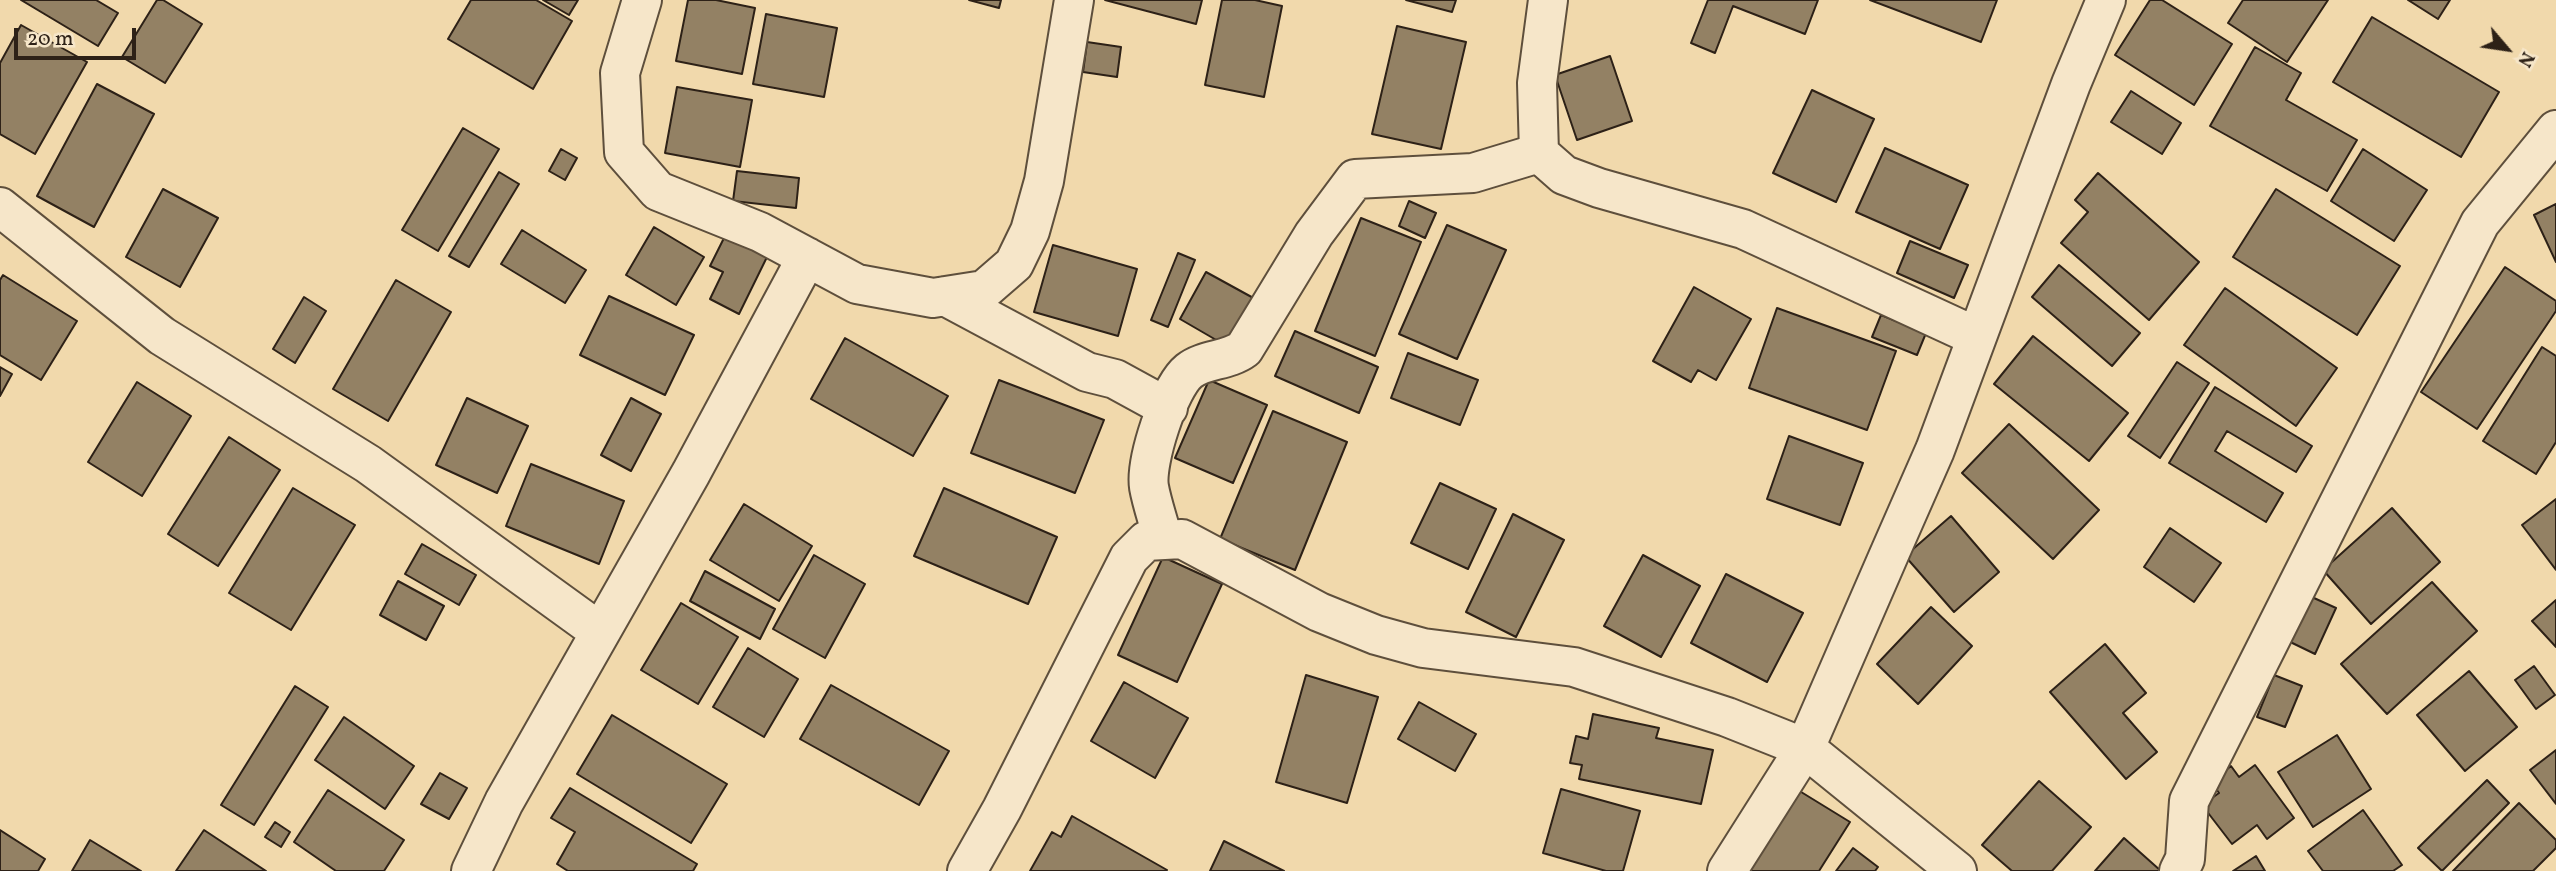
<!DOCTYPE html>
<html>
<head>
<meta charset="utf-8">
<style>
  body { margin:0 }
  #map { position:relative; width:2556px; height:871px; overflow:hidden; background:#f1d9ac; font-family:Vollkorn,serif }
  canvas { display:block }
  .north { position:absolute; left:2472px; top:14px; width:70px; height:70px; -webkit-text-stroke:5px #f6e6c9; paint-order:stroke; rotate:119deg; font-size:19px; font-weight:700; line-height:28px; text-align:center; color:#2d2117 }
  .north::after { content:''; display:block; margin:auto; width:24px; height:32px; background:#2d2117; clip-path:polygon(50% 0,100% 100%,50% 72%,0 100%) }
  .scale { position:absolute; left:14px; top:28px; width:122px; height:32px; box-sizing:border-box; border:4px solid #2d2117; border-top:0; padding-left:9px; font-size:21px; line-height:24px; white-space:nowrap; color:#2d2117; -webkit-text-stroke:5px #f6e6c9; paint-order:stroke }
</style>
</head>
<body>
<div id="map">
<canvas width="2556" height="871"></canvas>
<div class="north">N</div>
<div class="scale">20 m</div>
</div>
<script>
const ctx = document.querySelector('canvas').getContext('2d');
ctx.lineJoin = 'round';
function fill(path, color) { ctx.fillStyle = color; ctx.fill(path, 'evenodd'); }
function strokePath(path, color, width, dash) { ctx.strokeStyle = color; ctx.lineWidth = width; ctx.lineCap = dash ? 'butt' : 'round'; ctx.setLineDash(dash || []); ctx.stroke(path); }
const building = new Path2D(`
  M21,0H96L118,13L98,46Z
  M157,0H163L202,24L165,83L122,57Z
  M471,0H536L572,21L533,89L448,39Z
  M543,0H578L569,15Z
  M688,0H716L755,8L742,74L676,61Z
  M969,0H1001L999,8Z
  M1105,0H1202L1196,24Z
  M1222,0H1255L1282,6L1264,97L1205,85Z
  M1406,0H1456L1452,12Z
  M1708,0H1818L1805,34L1733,6L1715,53L1691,43Z
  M1870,0H1997L1981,42Z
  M2150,0H2162L2232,44L2194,105L2115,55Z
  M2243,0H2328L2287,62L2228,23Z
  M2408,0H2450L2438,19Z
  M766,14L837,28L824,97L753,84Z
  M2372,17L2499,92L2461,157L2333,82Z
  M21,25L87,62L35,154L0,134V63Z
  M1397,26L1466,42L1441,149L1372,134Z
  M1087,42L1121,47L1117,77L1083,72Z
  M2255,47L2301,73L2286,100L2357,140L2327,191L2210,126Z
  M1610,56L1632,121L1577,140L1555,75Z
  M97,84L154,114L94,227L37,196Z
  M677,87L752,100L740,167L665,153Z
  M1812,90L1874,119L1836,202L1773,173Z
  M2131,91L2181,123L2162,154L2111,122Z
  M463,128L499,149L438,251L402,230Z
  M1885,148L1968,185L1940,249L1856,212Z
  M561,149L577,158L565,180L549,171Z
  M2363,149L2427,190L2394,241L2331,201Z
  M737,171L799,178L796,208L733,201Z
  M499,172L519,184L469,267L449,256Z
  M2098,173L2199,262L2149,320L2061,243L2088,212L2075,200Z
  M163,189L218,218L180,287L126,257Z
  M2276,189L2400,266L2357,335L2233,257Z
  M1409,201L1436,213L1425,238L1399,226Z
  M2556,204V262L2534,215Z
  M1361,218L1421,242L1375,356L1315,331Z
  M1447,225L1506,250L1457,359L1399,334Z
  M654,227L704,257L676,305L626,275Z
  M522,230L586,270L565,303L501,264Z
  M725,236L767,257L739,314L710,299L723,272L710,266Z
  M1910,241L1968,265L1954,298L1897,273Z
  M1053,245L1137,269L1118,336L1034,312Z
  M1178,253L1195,260L1168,327L1151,320Z
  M2059,265L2140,333L2112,366L2032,297Z
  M2505,267L2556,301V311L2477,429L2421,392Z
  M1206,272L1257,300L1230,348L1180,319Z
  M3,275L77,321L41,380L0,355V280Z
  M396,280L451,312L388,421L333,389Z
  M1694,287L1751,319L1716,380L1698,370L1691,382L1653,361Z
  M2225,288L2337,368L2296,426L2184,345Z
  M609,296L694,335L665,395L580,355Z
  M304,297L326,311L295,363L273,349Z
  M1777,308L1896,351L1867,430L1749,388Z
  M1881,315L1926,333L1917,355L1872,337Z
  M1295,331L1378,367L1359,413L1275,376Z
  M2033,336L2128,413L2089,461L1994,384Z
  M845,338L948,396L913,456L811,399Z
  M2542,347L2556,356V442L2536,474L2483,441Z
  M1408,353L1478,380L1460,425L1391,398Z
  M2177,362L2209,383L2160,458L2128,436Z
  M0,367L12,374L0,396Z
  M999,380L1104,420L1075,493L971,453Z
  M1209,380L1267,405L1233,483L1175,458Z
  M137,382L191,416L142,496L88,462Z
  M2215,387L2312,446L2296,472L2227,431L2215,451L2283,493L2266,522L2169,463Z
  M467,398L528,426L497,493L436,465Z
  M631,398L661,414L631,471L601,455Z
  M1273,411L1347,442L1295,570L1220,539Z
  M2009,424L2099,510L2053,559L1962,473Z
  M1789,436L1863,463L1840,525L1767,499Z
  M229,437L280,470L218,566L168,534Z
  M531,464L624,501L599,564L506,526Z
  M1440,483L1496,509L1468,569L1411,543Z
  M293,488L355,525L291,630L229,593Z
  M944,488L1057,537L1028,604L914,556Z
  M2556,499V570L2522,525Z
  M744,504L812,546L779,601L710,560Z
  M2392,508L2440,562L2371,624L2323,570Z
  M1513,514L1564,540L1516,637L1466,612Z
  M1951,516L1999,572L1954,612L1905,556Z
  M2170,528L2221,563L2194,602L2144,567Z
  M422,544L476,575L459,605L405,574Z
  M814,555L865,584L825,658L773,629Z
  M1643,555L1700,586L1661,657L1604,626Z
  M1163,557L1222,584L1177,682L1118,655Z
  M705,571L775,609L760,639L690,601Z
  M1726,574L1803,613L1767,682L1691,643Z
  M398,581L444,606L426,640L380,615Z
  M2432,582L2477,631L2387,714L2341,664Z
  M2303,593L2336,608L2315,654L2282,638Z
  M2556,600V647L2532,621Z
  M681,603L738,637L698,704L641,670Z
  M1931,607L1972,646L1918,704L1877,664Z
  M2105,644L2146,693L2123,713L2157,752L2126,779L2050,692Z
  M748,648L798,679L764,737L713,707Z
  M2534,666L2555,695L2536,709L2515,680Z
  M2469,671L2517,727L2465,771L2417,715Z
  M1306,675L1378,697L1347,803L1276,782Z
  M2274,675L2302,686L2285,727L2257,717Z
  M1124,682L1188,718L1155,778L1091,741Z
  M831,685L949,751L919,805L800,739Z
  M295,686L328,707L254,825L221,805Z
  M1419,702L1476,734L1455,771L1398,739Z
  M1593,714L1659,728L1656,738L1713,750L1701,804L1579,779L1582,765L1570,763L1576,736L1588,739Z
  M612,715L727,784L691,843L577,774Z
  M344,717L414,766L385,809L315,760Z
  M2337,735L2371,789L2313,827L2278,772Z
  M2556,750V804L2530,770Z
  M2255,765L2294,818L2267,839L2257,825L2232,844L2202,805L2219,793L2211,782L2231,766L2239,777Z
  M440,773L467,788L449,819L421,804Z
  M2487,780L2509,803L2442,871L2418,848Z
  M2039,781L2091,827L2052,871H2012L1982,845Z
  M1793,787L1850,822L1819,871H1741Z
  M570,788L697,864L693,871H568L557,864L575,832L551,818Z
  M1561,789L1640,811L1623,871H1606L1543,853Z
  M328,790L404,840L384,871H336L294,842Z
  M2519,803L2556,840V848L2533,871H2453Z
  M2363,810L2402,865L2393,871H2323L2308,851Z
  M1072,816L1167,870L1166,871H1030L1052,832L1061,837Z
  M275,822L290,832L281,847L265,837Z
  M0,830L45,859L38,871H0Z
  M204,830L266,871H176Z
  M2124,838L2161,871H2095Z
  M90,840L141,871H72Z
  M1224,841L1284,871H1210Z
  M1853,848L1878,867L1875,871H1836Z
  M2256,856L2265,871H2233Z`);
const minor = new Path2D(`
  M642,0L620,73L624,152L658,191L760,232L857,284L933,298L984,290L1014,264L1030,231L1044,181L1074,0
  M1548,0L1537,83L1539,153L1564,175L1599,188L1743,229L1977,337
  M0,207L162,336L368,464L600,632
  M945,296L1087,372L1115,379L1168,408
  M1163,540C1159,523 1152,504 1149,487C1145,462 1169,387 1189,371C1204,359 1228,361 1244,349L1314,234L1355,179L1473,173L1539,153
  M471,871L504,802L691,473L807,257
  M967,871L1002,809L1129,558L1146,541L1182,539L1319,612L1376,635L1423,648L1574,667L1727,717L1805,748L1957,871
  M1727,871L1805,748L1888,557L1935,450L2071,84L2106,0
  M2179,871L2185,859L2189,801L2480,223L2556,130`);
fill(building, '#938164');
strokePath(building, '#2d2117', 2);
strokePath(minor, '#5e4f3c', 42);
strokePath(minor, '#f6e6c9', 38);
</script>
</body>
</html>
